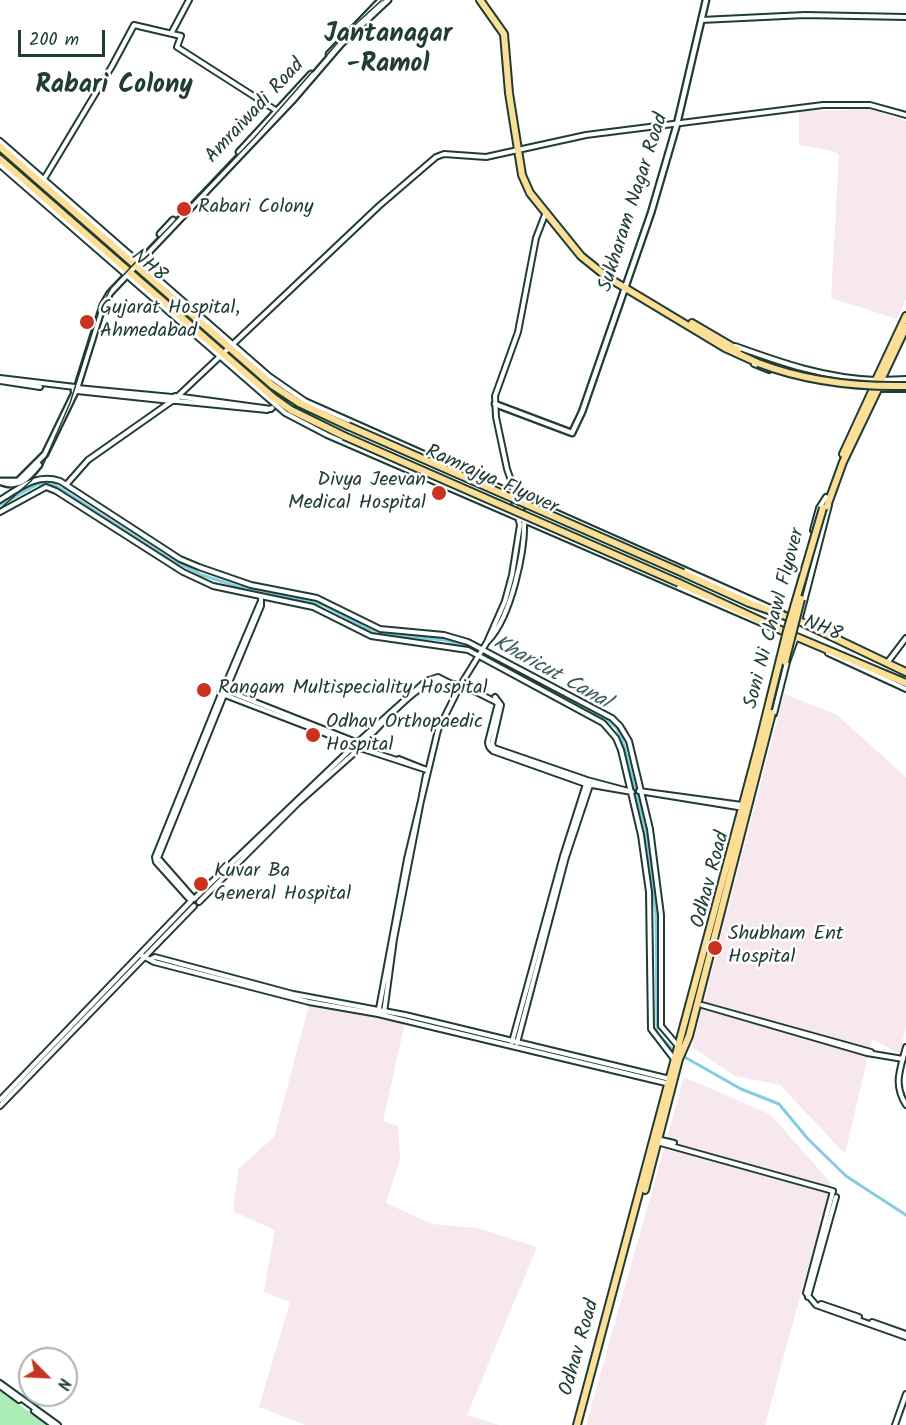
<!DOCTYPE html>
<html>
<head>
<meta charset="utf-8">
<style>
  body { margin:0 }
  #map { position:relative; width:906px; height:1425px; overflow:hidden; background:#fff; font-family:Kalam,sans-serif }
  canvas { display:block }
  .north { position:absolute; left:18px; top:1347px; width:60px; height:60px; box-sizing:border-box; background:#fff; border:2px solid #a5b1ae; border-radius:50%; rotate:114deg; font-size:16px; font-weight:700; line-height:24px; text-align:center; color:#1f3d34 }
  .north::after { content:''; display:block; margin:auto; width:21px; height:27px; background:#c8321e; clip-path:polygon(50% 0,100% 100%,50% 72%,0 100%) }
  .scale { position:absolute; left:18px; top:30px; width:87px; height:27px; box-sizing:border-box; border:3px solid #1f3d34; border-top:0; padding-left:8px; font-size:18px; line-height:21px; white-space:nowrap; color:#1f3d34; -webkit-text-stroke:4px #fff; paint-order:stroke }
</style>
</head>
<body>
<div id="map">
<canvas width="906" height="1425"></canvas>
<div class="north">N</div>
<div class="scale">200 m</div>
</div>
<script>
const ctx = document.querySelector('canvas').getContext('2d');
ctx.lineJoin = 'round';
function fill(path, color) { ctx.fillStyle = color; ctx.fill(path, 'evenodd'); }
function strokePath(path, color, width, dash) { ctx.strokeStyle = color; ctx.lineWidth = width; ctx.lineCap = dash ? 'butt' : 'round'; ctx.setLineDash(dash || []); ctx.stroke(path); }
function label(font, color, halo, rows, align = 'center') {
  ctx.font = font + ' Kalam,sans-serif'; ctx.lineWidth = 5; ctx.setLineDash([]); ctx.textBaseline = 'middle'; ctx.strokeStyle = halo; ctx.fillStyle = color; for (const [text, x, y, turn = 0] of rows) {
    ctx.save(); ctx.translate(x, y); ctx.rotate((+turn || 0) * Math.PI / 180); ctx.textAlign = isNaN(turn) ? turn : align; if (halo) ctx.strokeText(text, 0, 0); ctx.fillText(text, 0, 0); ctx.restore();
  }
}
const built = new Path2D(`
  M869,109L906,121V299L897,319L831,298L839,155L833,151L799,145V111Z
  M784,694L837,715L906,777V1026L900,1054L872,1039L845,1154L780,1085L735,1076L692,1047Z
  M309,1005L405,1023L383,1121L398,1126L400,1160L386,1203L432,1224L477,1228L537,1247L467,1415L499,1425H306L259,1407L290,1302L264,1292L275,1230L233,1211L239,1168L274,1137Z
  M684,1077L771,1115L831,1183L765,1425H586Z`);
const green = new Path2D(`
  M0,1390L47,1425H0Z`);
const canal = new Path2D(`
  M0,505L38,484L55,485L168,558L202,575L239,587L323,605L377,634L445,640L471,648L602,717L616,727L622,738L645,828L656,914L657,1033L675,1052
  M681,1055L741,1089L779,1104L808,1139L846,1176L906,1215`);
const tertiary = new Path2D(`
  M701,20L805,15L906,17
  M172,32L189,0
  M0,141L269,376L305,401L782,613
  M0,165L285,413L327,435L775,629
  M44,179L112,66L134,25L181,36L177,47L277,111
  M735,346C782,363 825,378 876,380
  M754,364L769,370
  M0,378L75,387
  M882,380L906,379
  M0,381L40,387
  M77,388L172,397
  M878,389H906
  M77,391L171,401
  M177,397L379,206L436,157L444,154L486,157L586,135L823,105H870L906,115
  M177,398V401H172L175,396L271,409
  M177,401L267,410L272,408
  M66,485L88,460L172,401
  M0,500C20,488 36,473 60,481L180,559L199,567L251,585L317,598L380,629L444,635L468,642L612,718L620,726L629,741L650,829L661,915V1026L678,1046
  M0,512L46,487L56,491L183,572L213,586L313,607L371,636L468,650L603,723L616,738L621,750L641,835L649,892L651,1029L674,1059
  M813,530L819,508L826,497
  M799,621L829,505
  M488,641C511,617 526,550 524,517L507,469L496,417L495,396L518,332L536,238L546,212
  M828,653L906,689
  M887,663L906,638
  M466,687L498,703L488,742C488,746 489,748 493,751L586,784L632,792L587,780L494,748L491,749
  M224,688L260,603
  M220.5 692a3.5 3.5 0 1 1 7 0a3.5 3.5 0 1 1-7 0Z
  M226,690L261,606V596
  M227,691L356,742
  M774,714L787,662L796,637
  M359,741L426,681L438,677L452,684
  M362,744C376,730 418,682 437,681C447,680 457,687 468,687
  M360,748L427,770
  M494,748L492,744L501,705L495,697
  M399,759L424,769
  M742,805L639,791L744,808
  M195,898L355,745L225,695
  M194,899L158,858L224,695
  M199,902L298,803L360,748V742L355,743L357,748
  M141,955L154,962L309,1002L378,1014L670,1084
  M151,959L155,957L293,994L405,1015L670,1079
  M702,1005L867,1053L903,1059
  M702,1005L871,1052
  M384,1013L394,939L426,775
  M378,1014L407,859L438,730L460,686L487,642L505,601L512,575L520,525L512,493L514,486
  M512,1042L563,856L586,784
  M517,1043L566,857L590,785
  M906,1047C900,1070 893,1084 906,1105
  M0,1100L191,901L156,862L155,857L221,694
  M0,1106L194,906
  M657,1139L674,1143
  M657,1142L833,1191L806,1293L816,1305L906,1337
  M808,1297L836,1197
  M821,1304L859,1317
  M872,1322L906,1334
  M0,1383L58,1425
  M0,1386L19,1400
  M34,1411L53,1425
  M895,1425L906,1394`);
const secondary = new Path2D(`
  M329,54L381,0
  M239,152L311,74
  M160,234L173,220
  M77,388L103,305L110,293L292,101L341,44L388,0
  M495,404L572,433L582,412L651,213L677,124L706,0
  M0,481H18L45,454L77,388H74V391
  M1,482C19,489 28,478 39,465`);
const primary = new Path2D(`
  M480,0L504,34L509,93L522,175L530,193L581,256L607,277L725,348L758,363
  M0,147L272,385L299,403L348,426
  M0,159L274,398L291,410L344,436
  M692,323L738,350
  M876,380L906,316
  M881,380L906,327
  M843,454L873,389
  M826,509L843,462L878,389
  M683,573L749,603L799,621L906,672
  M679,583L785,632L906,683
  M645,1190L679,1059L689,1036L764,744
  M577,1425L759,744`);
const rail = new Path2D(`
  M0,509L31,481L43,465L70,403L99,311L111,288L255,137L348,31L382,0`);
const primaryBridge = new Path2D(`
  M758,363C805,381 855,387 906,386
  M348,426L683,573
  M344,436L679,583
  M785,662L801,599
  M759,744L787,631L823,508
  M764,744L772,713`);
const markers = [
  [184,209,8,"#c8321e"],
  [87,322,8,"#c8321e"],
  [439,493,8,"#c8321e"],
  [204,690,8,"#c8321e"],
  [313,735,8,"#c8321e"],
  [201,884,8,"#c8321e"],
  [715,948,8,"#c8321e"]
];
const streetNames = [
  ["Amraiwadi Road",256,112,-47],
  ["Sukharam Nagar Road",635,203,-72],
  ["NH8",148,267,40],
  ["Ramrajya Flyover",491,481,24],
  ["Soni Ni Chawl Flyover",776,619,-75],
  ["NH8",822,630,22],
  ["Odhav Road",712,880,-75],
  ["Odhav Road",581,1348,-74]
];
const poiNames = [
  ["Rabari Colony",198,209],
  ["Gujarat Hospital,",100,310],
  ["Ahmedabad",100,333],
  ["Divya Jeevan",426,482,"right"],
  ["Medical Hospital",426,505,"right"],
  ["Rangam Multispeciality Hospital",218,690],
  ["Odhav Orthopaedic",326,724],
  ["Hospital",326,747],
  ["Kuvar Ba",214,873],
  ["General Hospital",214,896],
  ["Shubham Ent",728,936],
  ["Hospital",728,959]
];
const waterNames = [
  ["Kharicut Canal",551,674,29]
];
const districtNames = [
  ["Jantanagar",388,37],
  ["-Ramol",388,67],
  ["Rabari Colony",114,88]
];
fill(built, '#f7e7ef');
fill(green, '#acedb6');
strokePath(canal, '#82cde2', 3);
strokePath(tertiary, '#1f3d34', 8);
strokePath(secondary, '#1f3d34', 9);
strokePath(primary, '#1f3d34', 10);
strokePath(tertiary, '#fff', 4);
strokePath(secondary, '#fff', 4.5);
strokePath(primary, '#fcde96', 6);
strokePath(rail, '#1f3d34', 1.5);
strokePath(primaryBridge, '#1f3d34', 10, []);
strokePath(primaryBridge, '#fcde96', 6);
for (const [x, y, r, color] of markers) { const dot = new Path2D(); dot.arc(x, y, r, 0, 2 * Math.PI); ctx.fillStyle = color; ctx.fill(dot); strokePath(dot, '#fff', 2); }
label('20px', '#1f3d34', '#fff', streetNames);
label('20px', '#1f3d34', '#fff', poiNames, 'left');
label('italic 21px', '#386160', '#fff', waterNames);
label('bold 26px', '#1f3d34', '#fff', districtNames);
</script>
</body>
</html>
